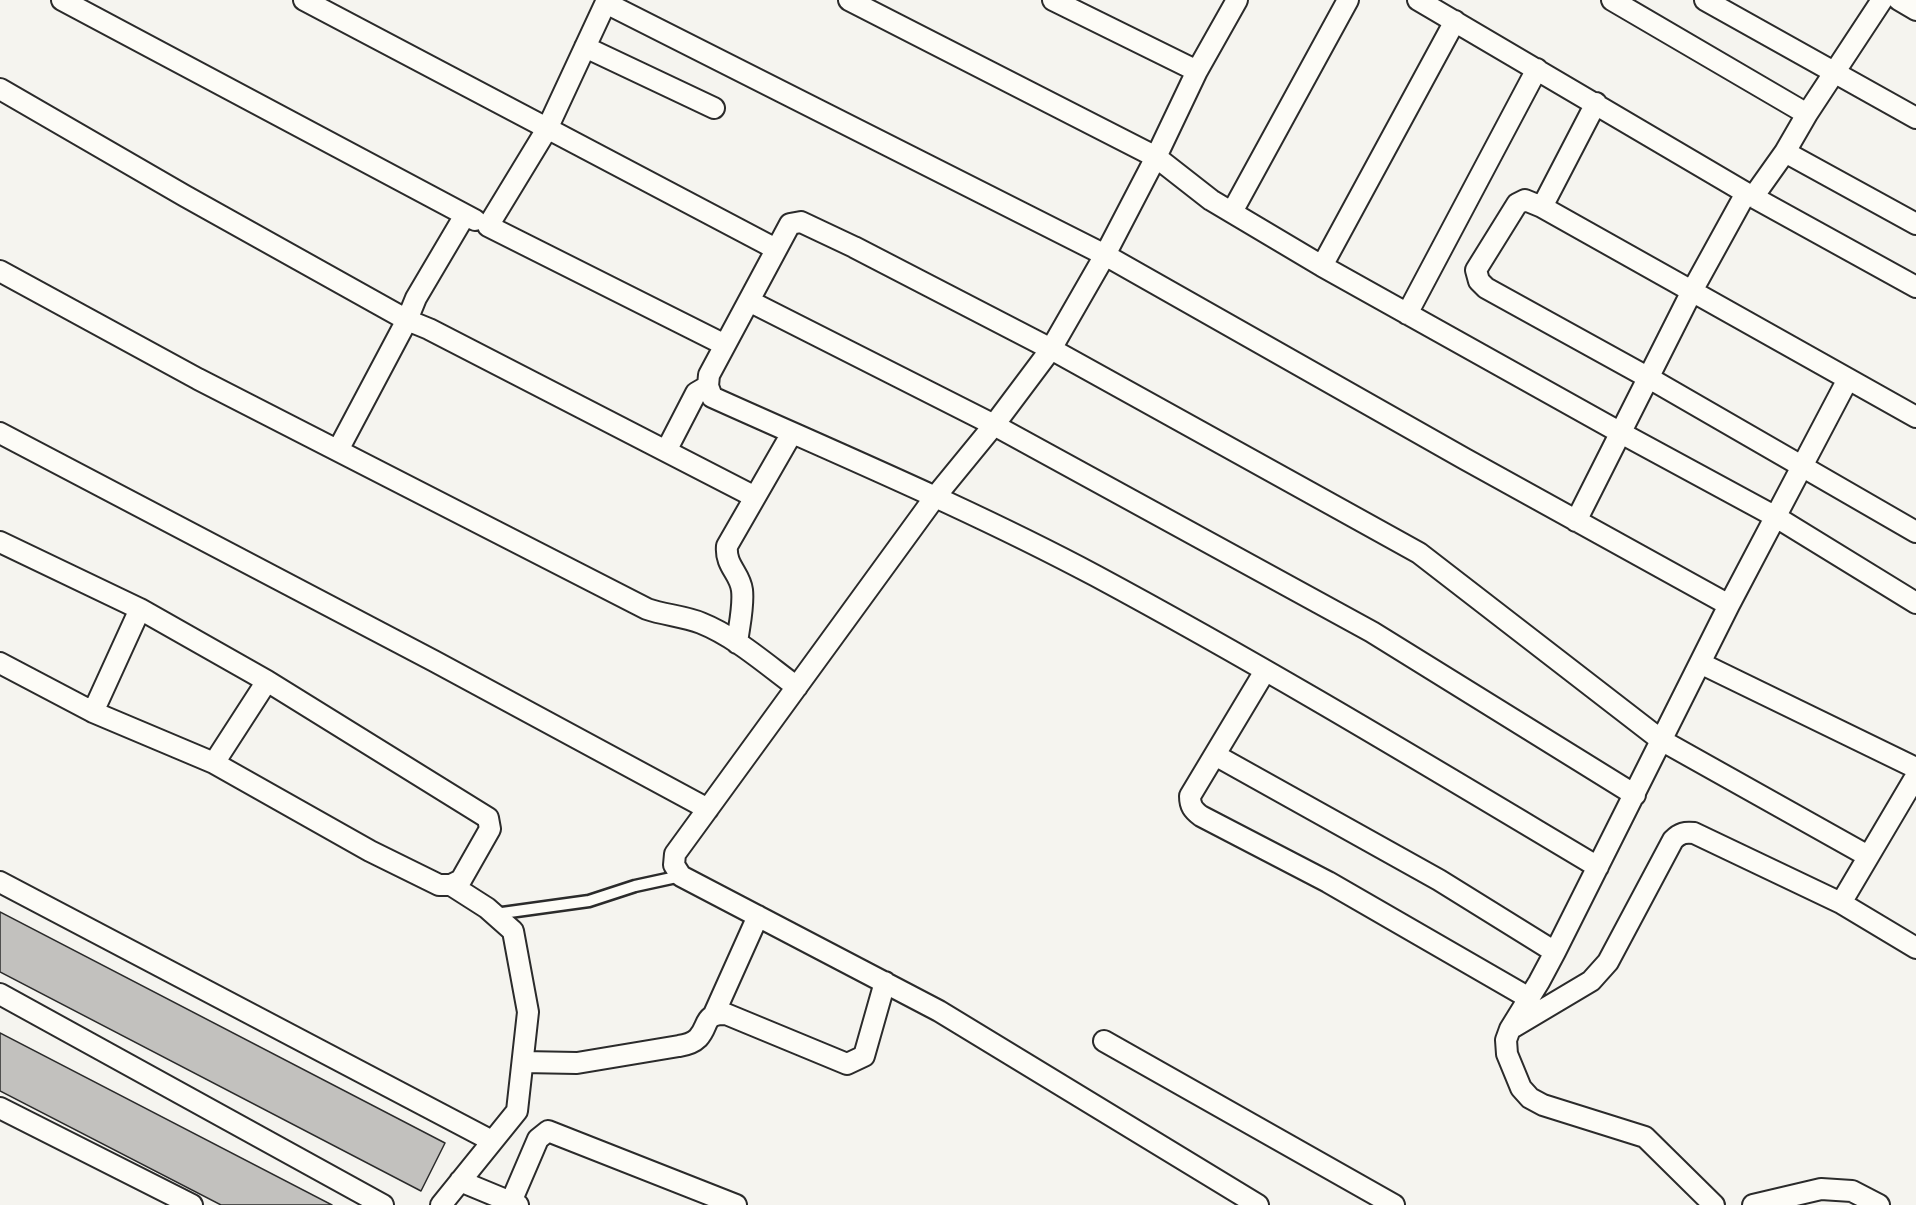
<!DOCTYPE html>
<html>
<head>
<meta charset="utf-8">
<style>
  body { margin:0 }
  canvas { display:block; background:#f5f4ef }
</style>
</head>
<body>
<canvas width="1916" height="1205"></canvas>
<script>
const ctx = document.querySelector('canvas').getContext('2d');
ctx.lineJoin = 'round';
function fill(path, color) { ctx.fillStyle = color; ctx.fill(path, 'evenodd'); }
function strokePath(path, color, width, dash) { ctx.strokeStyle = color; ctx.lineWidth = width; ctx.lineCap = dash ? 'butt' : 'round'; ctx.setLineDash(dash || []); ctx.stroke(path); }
const building = new Path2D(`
  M0,912L445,1143L421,1191L0,972Z
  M0,1033L332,1205H221L0,1091Z`);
const lane = new Path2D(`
  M495,914L589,901L635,886L681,876`);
const street = new Path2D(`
  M62,0L475,220
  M304,0L776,249
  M607,0L547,129L488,226L725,345
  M849,0L1156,157L1211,200L1322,266L1621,433L1776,517L1916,603
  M1053,0L1197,71
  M1237,0L1197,71L1156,157L1105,255L1051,349L994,425L935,497L675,854L674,865L681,876L939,1011L1258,1205
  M1418,0L1753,197L1916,287
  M1612,0L1807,114
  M1705,0L1916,118
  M1899,0L1916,10
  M606,3L1105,255L1465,459L1729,605
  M585,47L714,108
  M0,89L185,196L407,320L338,450
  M1596,103L1542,207L1916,417
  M1785,152L1916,224
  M1753,197L1785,152L1807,114L1882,0
  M1542,207L1525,200L1517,204L1476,270L1479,281L1486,288L1649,378L1916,532
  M1232,212L1348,0
  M465,215L416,298L407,320L429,329L755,497
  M1322,266L1455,21
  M0,271L198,379L647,609C664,615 684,616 701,623C736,637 767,665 797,687
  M749,301L994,425L1372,632L1635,795
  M1407,314L1537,69
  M0,433L434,661L708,809
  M666,451L696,393L708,386
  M1576,521L1692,291L1746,193
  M0,542L140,609L267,681L488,818L490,829L461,880L451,885H439L370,851L214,763L93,712L0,663
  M737,643C739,626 744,606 742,590C740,573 725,566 727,546L792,433
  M1700,663L1916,768
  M1265,671L1190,796C1190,806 1193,810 1201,816L1328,882L1529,998
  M93,712L140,609
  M1215,755L1439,880L1555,952
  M214,763L267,681
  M1598,867C1432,768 1267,668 1096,576C972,510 841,455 712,397L708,386L709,375L790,224L801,222L854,247L1051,349L1419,553L1661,740L1868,856
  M0,882L492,1141
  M1841,903L1916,776
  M0,994L383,1205
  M714,1014L758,916
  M1512,1028L1591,981L1608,962L1673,840C1680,833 1685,832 1694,833L1841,903L1916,948
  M1104,1041L1394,1205
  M523,1062L577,1063L679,1046C686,1045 693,1043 698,1038C710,1025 702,1014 726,1014L847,1064L864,1056L885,982
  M0,1108L192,1205
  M460,1181L518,1205
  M511,1202L538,1139L548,1131L736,1205
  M441,1205L517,1111L528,1012L513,931L487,908L451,885
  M1714,1205L1645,1137L1543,1105L1530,1098L1521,1088L1507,1054L1506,1040L1510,1029L1539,982L1555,952L1729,605L1848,379
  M1753,1205L1821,1189L1852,1191L1879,1205`);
fill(building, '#c2c1be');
strokePath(building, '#2b2b2b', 1.5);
strokePath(lane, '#2b2b2b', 15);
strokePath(street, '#2b2b2b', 24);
strokePath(lane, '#fdfcf7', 10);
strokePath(street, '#fdfcf7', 20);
</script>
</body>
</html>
